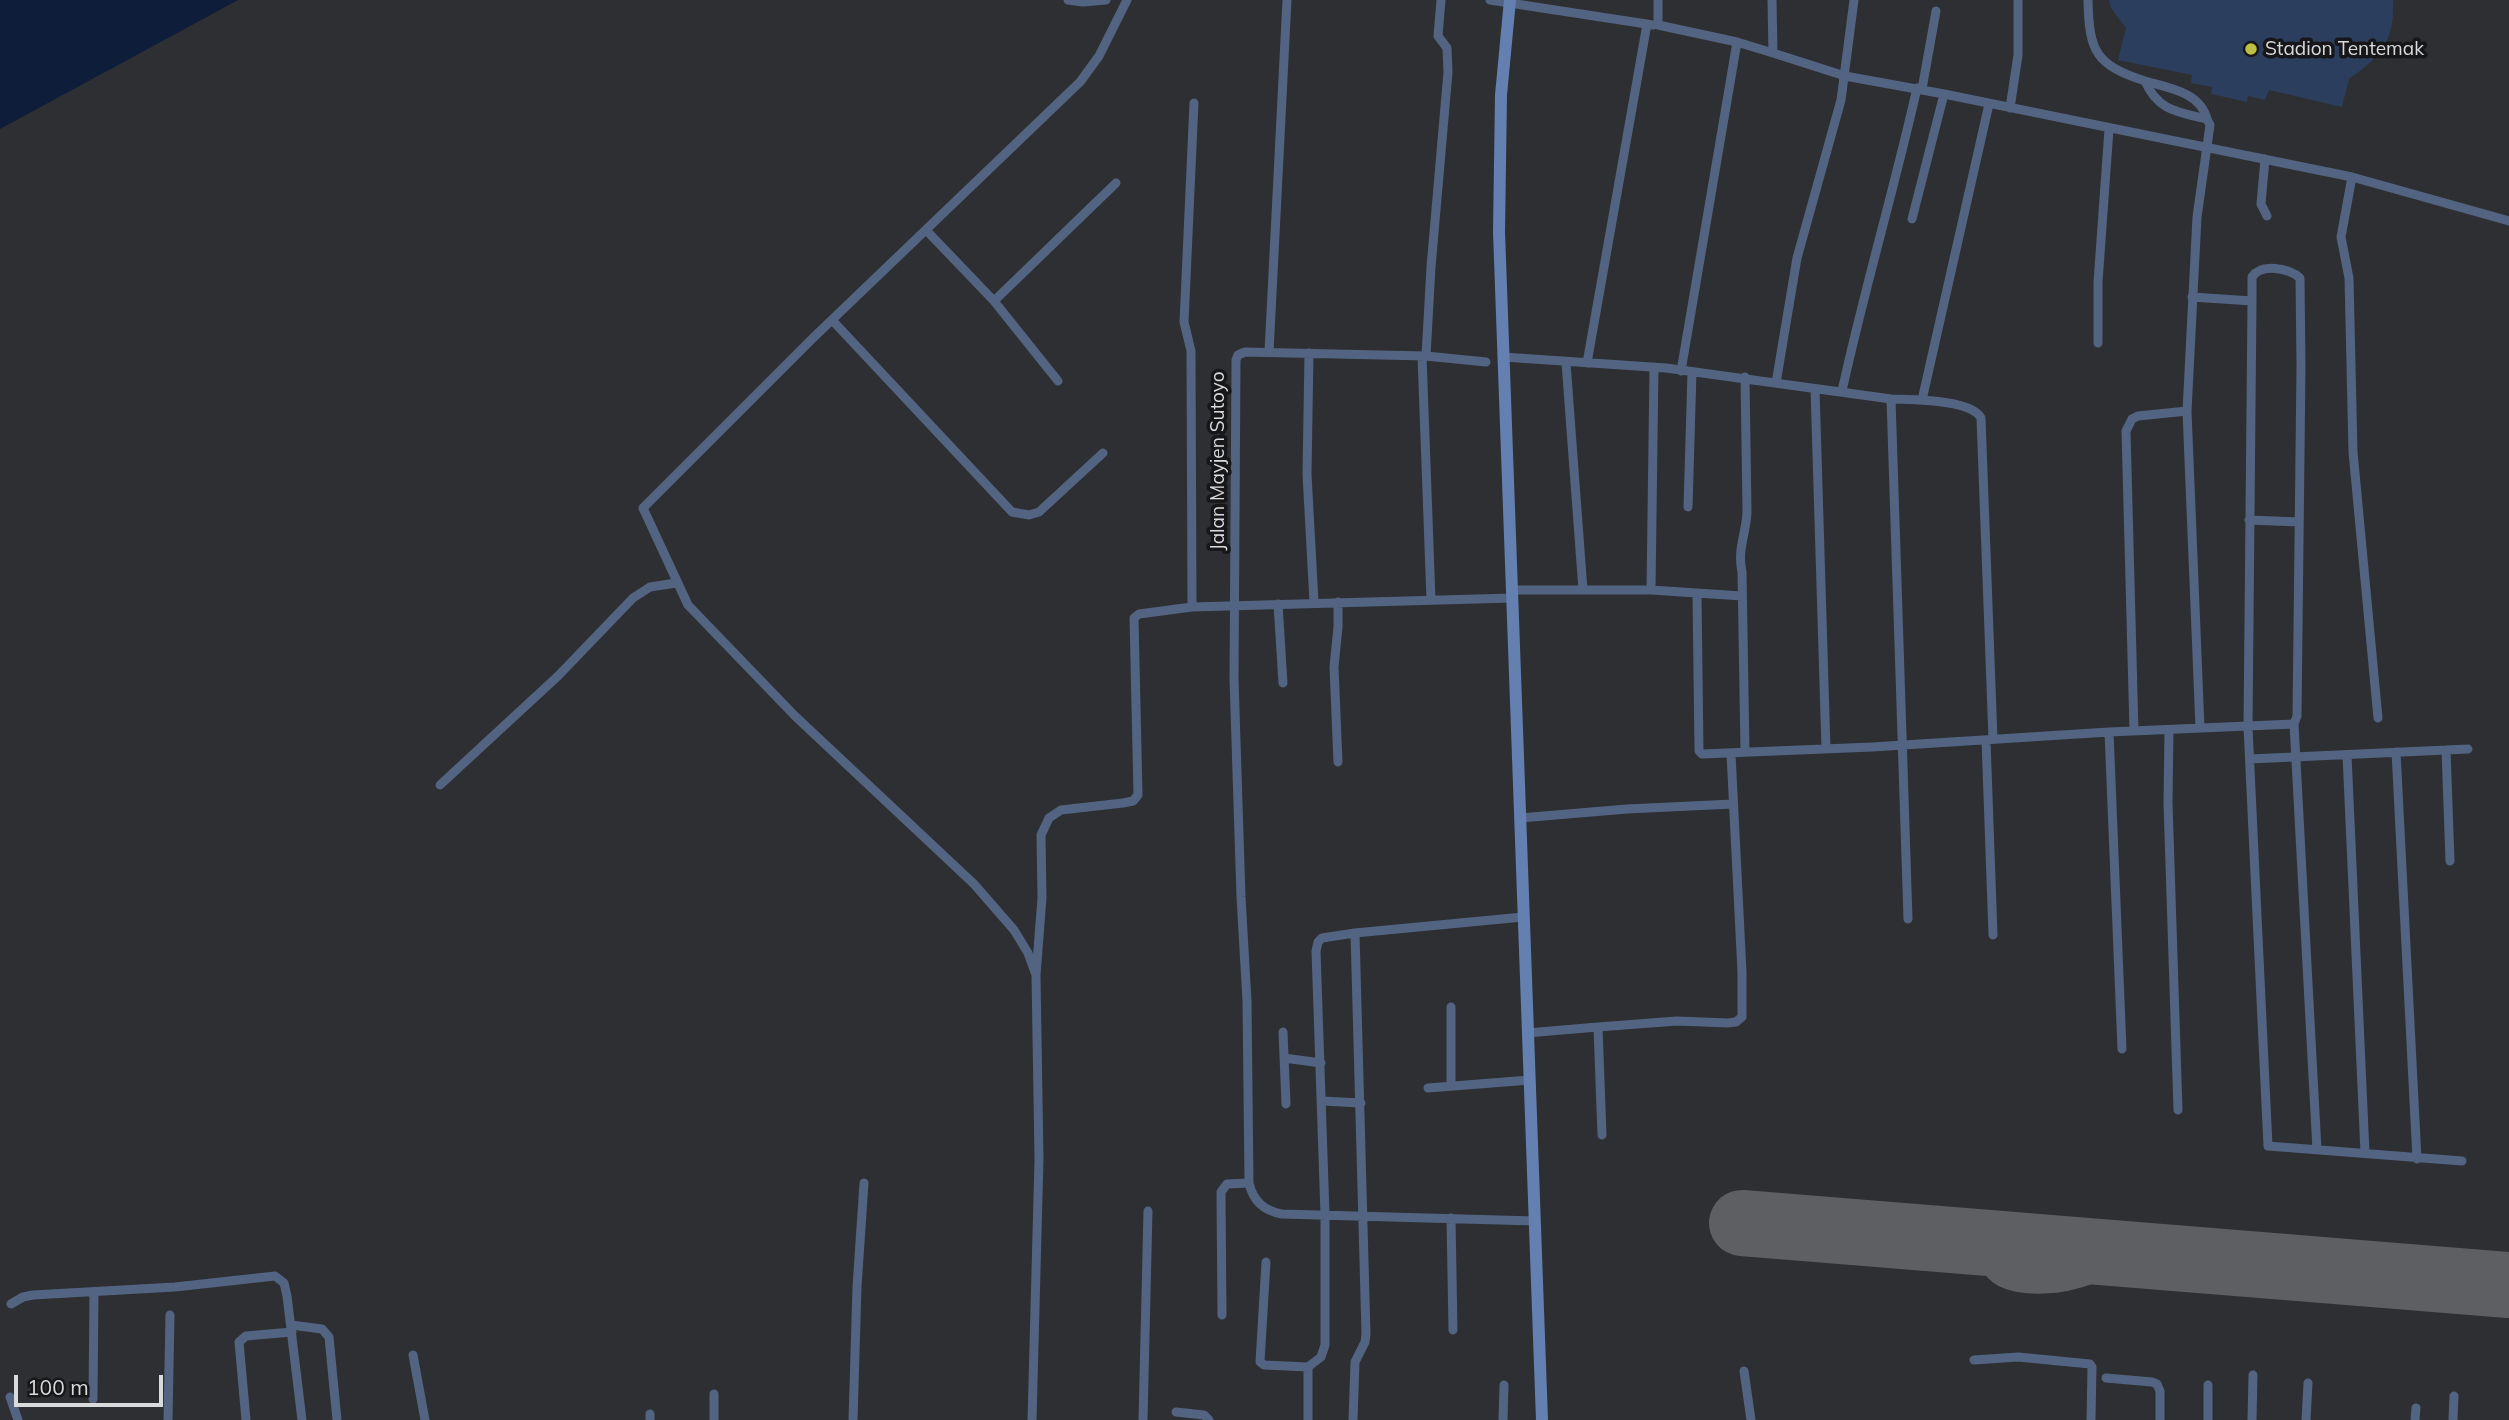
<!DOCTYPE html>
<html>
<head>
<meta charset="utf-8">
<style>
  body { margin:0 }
  #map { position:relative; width:2509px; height:1420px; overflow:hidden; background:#2e2f32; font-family:Mulish,sans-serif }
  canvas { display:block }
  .scale { position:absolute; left:14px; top:1375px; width:149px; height:32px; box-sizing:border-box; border:4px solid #d9dadc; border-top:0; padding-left:9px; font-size:21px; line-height:24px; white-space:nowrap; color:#d9dadc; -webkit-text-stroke:5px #171719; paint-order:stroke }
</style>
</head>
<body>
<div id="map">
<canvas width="2509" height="1420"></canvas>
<div class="scale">100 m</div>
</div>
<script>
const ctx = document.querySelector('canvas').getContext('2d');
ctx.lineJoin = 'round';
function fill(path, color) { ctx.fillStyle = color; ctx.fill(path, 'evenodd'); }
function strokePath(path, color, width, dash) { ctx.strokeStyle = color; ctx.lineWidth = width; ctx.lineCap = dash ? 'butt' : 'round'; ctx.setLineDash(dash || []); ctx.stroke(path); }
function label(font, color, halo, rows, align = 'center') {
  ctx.font = font + ' Mulish,sans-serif'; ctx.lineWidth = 7; ctx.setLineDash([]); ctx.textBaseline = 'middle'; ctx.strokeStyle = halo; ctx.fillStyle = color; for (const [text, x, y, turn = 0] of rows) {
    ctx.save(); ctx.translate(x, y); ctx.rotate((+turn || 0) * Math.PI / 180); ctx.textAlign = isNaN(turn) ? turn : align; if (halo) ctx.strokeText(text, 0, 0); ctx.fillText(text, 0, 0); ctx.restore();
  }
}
const green = new Path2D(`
  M2109,0H2393C2395,41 2381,56 2349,79L2342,107L2269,90L2265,100L2248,96L2247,102L2211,94L2212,87L2191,83L2192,75L2118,60L2126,28L2111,8Z`);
const water = new Path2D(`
  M0,0H238L0,129Z`);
const taxiway = new Path2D(`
  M2000,1244L1994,1248C1983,1285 2043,1283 2066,1278C2089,1273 2112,1262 2134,1255`);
const runway = new Path2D(`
  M1742,1223L2509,1285`);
const street = new Path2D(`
  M1068,0L1083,2L1106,0
  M1490,0L1653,25
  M1658,0V25L1737,42L1773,53L1772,0
  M2088,0C2089,52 2096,65 2145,81C2158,111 2178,112 2207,119L2210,125L2197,217L2187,411L2200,728
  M1773,53L1845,76L1944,94L2352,177L2509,221
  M2145,81C2169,88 2200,92 2207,119
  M1922,89L1936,11
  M2010,108L2018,55V0
  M2265,159L2261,204L2267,216
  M2352,177L2341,237L2349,278L2353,452L2378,718
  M1912,219L1944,94
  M926,230L994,301L1058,381
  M2192,297L2252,301L2248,727L2268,1146L2462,1161
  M994,301L1116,183
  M832,320L1012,512L1029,515L1039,512L1103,453
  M2098,343V282L2109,129
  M1269,352L1287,0
  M1309,353L1307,474L1314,602
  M1422,356L1431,600
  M1426,356L1431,267L1448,72L1447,48L1438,36L1441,0
  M1503,357L1666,368L1891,399
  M1486,362L1426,356L1245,352L1238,355L1236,360L1234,679L1241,897L1247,1001L1249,1183C1253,1201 1264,1211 1282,1214L1535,1221
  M1566,363L1583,590
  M1587,363L1647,24
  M1681,371L1737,42
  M1745,377L1747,512C1746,535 1737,549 1742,572L1745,752
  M1776,383L1797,258L1841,100L1854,0
  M1815,389L1826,749
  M1842,391C1864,290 1894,190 1917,88
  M1922,400L1989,104
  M1688,507L1692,372
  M2249,520L2299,522
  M1512,590H1651L1742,596
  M1651,590L1654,367
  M1697,594L1699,751L1702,754L1872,747L2109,732L2294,724L2297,716L2301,366L2300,278C2289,268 2261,263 2252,277V301
  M1338,602V627L1334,667L1338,762
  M1278,604L1283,683
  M1192,607L1191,351L1184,322L1194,103
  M2294,724L2317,1150
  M2169,730L2168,803L2178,1110
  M2134,731L2126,431L2132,419L2138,416L2187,411
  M2109,732L2122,1049
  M1986,740L1993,935
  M2446,750L2450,861
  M2396,752L2417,1159
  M2347,755L2365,1153
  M2250,759L2468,749
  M440,785L558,676L633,598L650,587L676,583
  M1520,818L1627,809L1733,804
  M1908,919L1891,399C1912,400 1971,399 1981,418L1993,739
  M1036,975L1028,953L1014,930L974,884L795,716L688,605L643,508L813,338L1080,82L1099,56L1127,0
  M1451,1007V1086
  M1598,1027L1677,1021L1728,1023L1736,1022L1742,1017V972L1731,754
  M1283,1032L1286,1104
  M1527,1033L1598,1027L1602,1135
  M1284,1058L1321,1063
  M1428,1088L1530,1080
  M1322,1101L1361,1103
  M1451,1218L1453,1330
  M1266,1262L1260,1362L1264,1365L1308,1367
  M11,1304L23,1297L33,1295L175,1287L275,1276L284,1283L287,1296L302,1420
  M1222,1315L1221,1192L1227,1184L1249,1183
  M291,1325L322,1329L329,1337L337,1420
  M413,1355L425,1420
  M1974,1360L2018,1357L2090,1364L2092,1367L2091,1420
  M1744,1371L1751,1420
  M2106,1378L2152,1382L2157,1384L2160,1391V1420
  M714,1394V1420
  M10,1397L18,1420
  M93,1399L94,1292
  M1176,1412L1204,1415L1209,1420
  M168,1420L170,1315
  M246,1420L239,1342L246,1336L292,1332
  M650,1420V1414
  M853,1420L857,1287L864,1183
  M1032,1420L1039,1159L1036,975L1042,898L1041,835L1049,818L1061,810L1123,803L1133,801L1138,795L1134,618L1139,614L1192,607L1512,598
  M1143,1420L1148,1211
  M1308,1420V1367L1321,1357L1325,1345V1214L1316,951L1318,942L1322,938L1355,933L1523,917
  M1353,1420L1355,1362L1365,1342L1366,1334L1355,933
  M1503,1420L1504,1385
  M2208,1420V1385
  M2252,1420L2253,1375
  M2306,1420L2308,1383
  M2415,1420L2416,1408
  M2453,1420L2454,1396`);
const secondary = new Path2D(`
  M1510,0L1501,95L1499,232L1542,1420`);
const markers = [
  [2251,49,7,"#bbc044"]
];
const poiNames = [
  ["Stadion Tentemak",2265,49]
];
const streetNames = [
  ["Jalan Mayjen Sutoyo",1218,461,-90]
];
fill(green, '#2c3e5e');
fill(water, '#0d1d3a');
strokePath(taxiway, '#5e5f62', 26);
strokePath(runway, '#5e5f62', 66);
strokePath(street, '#526482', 9);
strokePath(secondary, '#6480b1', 12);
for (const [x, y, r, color] of markers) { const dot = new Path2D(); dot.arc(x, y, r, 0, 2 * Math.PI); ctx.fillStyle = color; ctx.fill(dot); strokePath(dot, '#171719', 2.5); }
label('19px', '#d9dadc', '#171719', poiNames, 'left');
label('19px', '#d9dadc', '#171719', streetNames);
</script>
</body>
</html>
